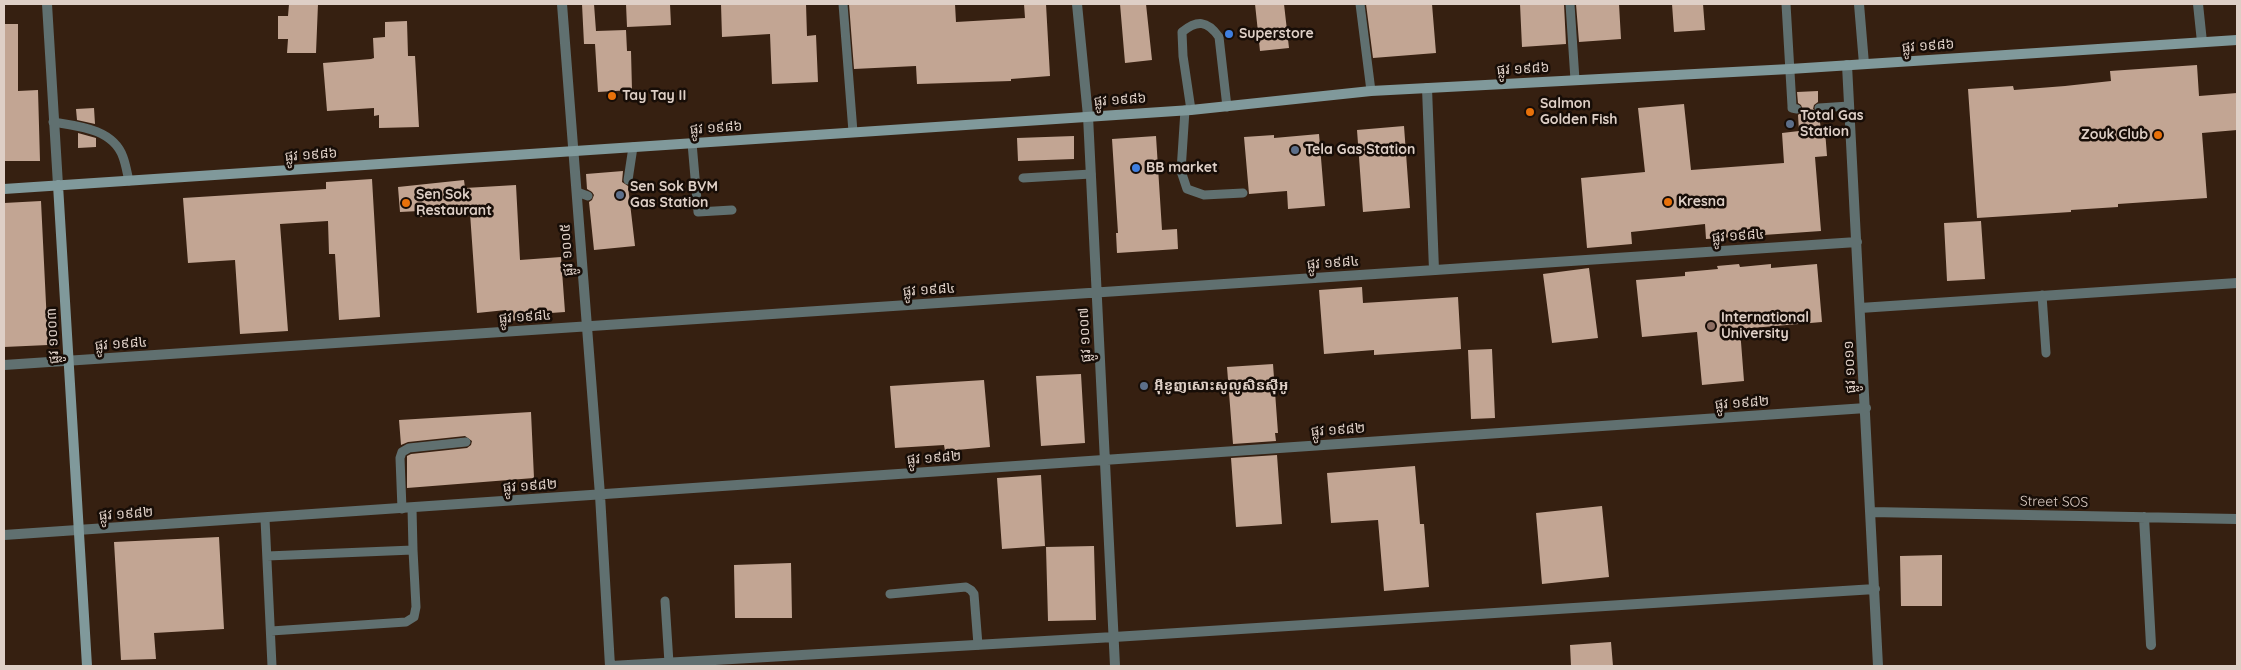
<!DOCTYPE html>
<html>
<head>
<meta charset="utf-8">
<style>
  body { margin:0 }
  #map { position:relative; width:2241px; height:670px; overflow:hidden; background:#362011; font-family:Quicksand,sans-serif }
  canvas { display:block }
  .frame { position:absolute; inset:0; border:5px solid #decfc6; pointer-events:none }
</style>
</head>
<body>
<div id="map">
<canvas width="2241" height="670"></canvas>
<div class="frame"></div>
</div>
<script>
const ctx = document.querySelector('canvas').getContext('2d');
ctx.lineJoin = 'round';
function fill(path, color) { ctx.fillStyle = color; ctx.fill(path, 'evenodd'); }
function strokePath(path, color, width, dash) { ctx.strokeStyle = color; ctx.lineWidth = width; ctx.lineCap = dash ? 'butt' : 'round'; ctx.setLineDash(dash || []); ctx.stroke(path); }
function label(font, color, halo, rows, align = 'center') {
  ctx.font = font + ' Quicksand,"Noto Sans Khmer",sans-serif'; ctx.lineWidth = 5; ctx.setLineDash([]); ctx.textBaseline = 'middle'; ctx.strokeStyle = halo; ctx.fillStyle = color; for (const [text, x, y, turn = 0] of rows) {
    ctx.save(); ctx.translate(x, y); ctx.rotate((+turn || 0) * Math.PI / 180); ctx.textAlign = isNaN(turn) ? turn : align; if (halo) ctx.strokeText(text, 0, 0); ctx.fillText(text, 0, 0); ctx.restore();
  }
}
const building = new Path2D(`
  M289,4H318L316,53H287L288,39H278V16H288Z
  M582,4H594L596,31L626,30L627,51H631L632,90L598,92L595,44H584Z
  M626,4H670L671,25L627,27Z
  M721,4H806L807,36L816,35L818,82L772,84L770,34L722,37Z
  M849,4H955L956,22L1025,18L1024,4H1046L1050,76L1011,79V81L917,84L916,66L854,69Z
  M1120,4H1146L1152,60L1125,63Z
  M1255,4H1284L1289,48L1260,51Z
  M1366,4H1432L1436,53L1373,58Z
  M1520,4H1564L1566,44L1522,47Z
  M1576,4H1619L1621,39L1579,42Z
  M1672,4H1703L1705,30L1674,32Z
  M407,21L408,56H415L419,127L379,128V115L374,116V108L327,111L323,63L371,59L374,58L373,38L385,37V22Z
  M4,24H18V91L38,90L40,161H4Z
  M2197,65L2199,96L2237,93V130L2202,133L2207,198L2118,204V207L2071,210V212L1977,218L1968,89L2013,86L2014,90L2065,86L2111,81L2110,71Z
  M1818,91V102L1814,105L1813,109L1819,114L1821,130H1825L1827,156L1815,157L1821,231L1706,239L1705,224L1631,232L1632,244L1587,248L1581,178L1645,172L1638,108L1684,104L1691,170L1784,163L1782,133L1799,131L1798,115L1803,110L1801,105L1798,103L1797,92Z
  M94,108L95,124L77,120L76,109Z
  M1404,126L1410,208L1363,212L1357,130Z
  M78,133L96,138V147L78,148Z
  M1319,134L1325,206L1288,209L1287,191L1249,194L1244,137L1274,135V138Z
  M1074,136V159L1018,161L1017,138Z
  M1156,136L1162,230L1177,229L1178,249L1117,253L1116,233H1118L1112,139Z
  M623,171L622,182L628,186L635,246L594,250L589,202L592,200L594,195L592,192L587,189L586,174Z
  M372,179L380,317L339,320L335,254H329L328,221L280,224L288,331L240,334L235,260L188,263L183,198L326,189V182Z
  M464,180L465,188L516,185L520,260L561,257L565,312L522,315V320L507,321L506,310L477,313L470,213L420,217L419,211L400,212L398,187Z
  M41,201L48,345L4,347V203Z
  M1981,221L1985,279L1947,281L1944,223Z
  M1739,264L1740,267L1771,264V268L1817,264L1822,322L1740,329L1744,381L1702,385L1697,332L1642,337L1636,280L1685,276V272L1718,269L1717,266Z
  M1589,268L1598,338L1552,343L1543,274Z
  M1362,287L1363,303L1458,297L1461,349L1374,355V350L1324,354L1319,290Z
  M1492,349L1495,418L1471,419L1468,350Z
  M1273,364L1278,433H1275L1276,441L1233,444L1227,367Z
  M1081,374L1085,443L1041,446L1036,376Z
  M984,380L990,447L945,451L944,445L895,448L890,386Z
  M531,412L534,478L407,488V456L411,454L467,448L471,445L472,441L465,436L408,442L401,445L399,420Z
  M1277,455L1282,524L1236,527L1231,458Z
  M1415,466L1420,524H1424L1429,587L1384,591L1378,520L1331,523L1327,473Z
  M1041,475L1045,546L1002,549L997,478Z
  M1602,506L1609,577L1542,584L1536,513Z
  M219,537L224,629L154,633L156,659L121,660L114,542Z
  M1094,546L1096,620L1048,621L1046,547Z
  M1942,555V606H1901L1900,556Z
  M791,563L792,618H735L734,565Z
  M1611,642L1613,666H1571L1570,645Z`);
const lane = new Path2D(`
  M843,4L853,132
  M1360,4L1371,91
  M1570,4L1575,80
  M1786,4L1792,106V108L1797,109
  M1819,108L1849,106
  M1185,110L1181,171L1187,189L1204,195L1243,193
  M1191,110L1183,56L1182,32C1197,20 1207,20 1219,37L1227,107
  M53,122C78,126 113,129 123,157C126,165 127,173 129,181
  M692,143L698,212L732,210
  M1023,178L1091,174
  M628,180L633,147
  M577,192L588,196
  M2042,295L2046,353
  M412,508L413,550
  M402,509L400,458L402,452L409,448L466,442
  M265,519L272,666
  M267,556L413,550L416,607L414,617L406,622L271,631
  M890,594L966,587L971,590L974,594L978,645
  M665,601L669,663`);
const street = new Path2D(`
  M47,4L58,185
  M562,4L600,495L610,666
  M1077,4L1088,116L1115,666
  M1859,4L1864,64
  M2198,4L2202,42
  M1847,65L1878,666
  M1427,88L1434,270
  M1860,308L2237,283
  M4,365L1857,242
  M1871,512L2237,519
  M2144,517L2151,645
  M4,535L1866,408
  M611,666L1114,637L1875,589`);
const secondary = new Path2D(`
  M58,185L87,666
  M4,189L1191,110L1371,91L1790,69L2237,40`);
const markers = [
  [1229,34,5,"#3f7fe0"],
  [612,96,5,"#e8710a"],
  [1530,112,5,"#e8710a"],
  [1790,124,5,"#5c6f8a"],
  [2158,135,5,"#e8710a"],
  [1295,150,5,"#5c6f8a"],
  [1136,168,5,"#3f7fe0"],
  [620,195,5,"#5c6f8a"],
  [1668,202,5,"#e8710a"],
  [406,203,5,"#e8710a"],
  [1711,326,5,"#8d6e63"],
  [1144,386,5,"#5c6f8a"]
];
const poiNames = [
  ["Superstore",1239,34],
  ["Tay Tay II",622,96],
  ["Salmon",1540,104],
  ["Golden Fish",1540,120],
  ["Total Gas",1800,116],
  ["Station",1800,132],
  ["Zouk Club",2148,135,"right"],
  ["Tela Gas Station",1305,150],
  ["BB market",1146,168],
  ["Sen Sok BVM",630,187],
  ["Gas Station",630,203],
  ["Sen Sok",416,195],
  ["Restaurant",416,211],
  ["Kresna",1678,202],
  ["International",1721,318],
  ["University",1721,334],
  ["អ៊ីខូញសោះសូលូសិនស៊ីអូ",1154,386]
];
const streetNames = [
  ["ផ្លូវ ១៩៨៦",1928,46,-4],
  ["ផ្លូវ ១៩៨៦",1523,69,-3],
  ["ផ្លូវ ១៩៨៦",1120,100,-4],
  ["ផ្លូវ ១៩៨៦",716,128,-4],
  ["ផ្លូវ ១៩៨៦",311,155,-4],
  ["ផ្លូវ ១៩៨៤",1738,236,-4],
  ["ផ្លូវ ១០០៥",567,250,-94],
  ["ផ្លូវ ១៩៨៤",1333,263,-4],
  ["ផ្លូវ ១៩៨៤",929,290,-4],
  ["ផ្លូវ ១៩៨៤",525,317,-4],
  ["ផ្លូវ ១០០៧",1085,335,-93],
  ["ផ្លូវ ១០០៣",53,336,-93],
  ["ផ្លូវ ១៩៨៤",121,344,-4],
  ["ផ្លូវ ១០១១",1850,367,-93],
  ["ផ្លូវ ១៩៨២",1742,403,-4],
  ["ផ្លូវ ១៩៨២",1338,430,-4],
  ["ផ្លូវ ១៩៨២",934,458,-4],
  ["ផ្លូវ ១៩៨២",530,486,-4],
  ["Street SOS",2054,502,1],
  ["ផ្លូវ ១៩៨២",126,514,-4]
];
fill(building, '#c2a593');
strokePath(lane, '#607070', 9);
strokePath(street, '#607070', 10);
strokePath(secondary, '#80999b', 10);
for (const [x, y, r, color] of markers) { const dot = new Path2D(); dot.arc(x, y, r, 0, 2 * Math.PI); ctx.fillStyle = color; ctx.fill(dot); strokePath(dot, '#170d07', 2); }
label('bold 14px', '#decfc6', '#170d07', poiNames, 'left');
label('14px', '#decfc6', '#170d07', streetNames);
</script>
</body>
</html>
